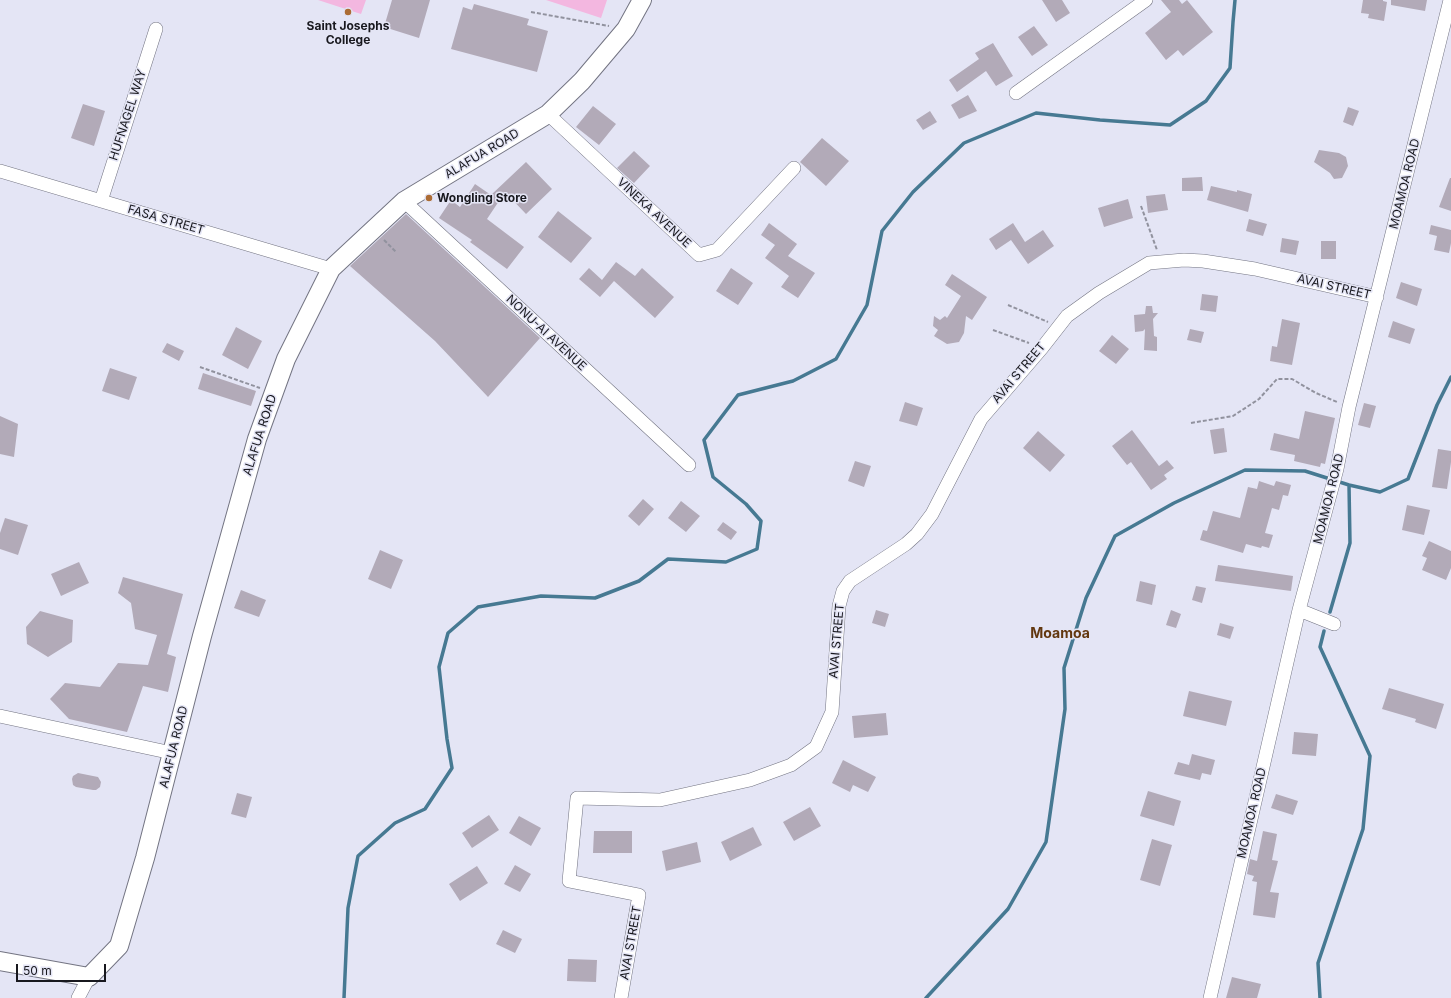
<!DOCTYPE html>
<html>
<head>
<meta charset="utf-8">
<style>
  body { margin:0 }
  #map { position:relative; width:1451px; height:998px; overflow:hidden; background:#e4e5f5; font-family:Inter,sans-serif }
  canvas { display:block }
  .scale { position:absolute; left:16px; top:964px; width:90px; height:18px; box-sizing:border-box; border:2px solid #18181e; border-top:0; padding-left:5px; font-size:12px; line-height:14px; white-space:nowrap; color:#18181e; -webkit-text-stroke:3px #e4e5f5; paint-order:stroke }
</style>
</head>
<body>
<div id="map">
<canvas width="1451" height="998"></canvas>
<div class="scale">50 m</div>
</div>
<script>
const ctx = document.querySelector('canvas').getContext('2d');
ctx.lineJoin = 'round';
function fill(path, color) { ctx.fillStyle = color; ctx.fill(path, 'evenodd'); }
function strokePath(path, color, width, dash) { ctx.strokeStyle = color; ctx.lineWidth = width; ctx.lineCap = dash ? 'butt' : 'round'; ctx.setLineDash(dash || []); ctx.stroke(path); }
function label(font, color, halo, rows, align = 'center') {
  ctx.font = font + ' Inter,sans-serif'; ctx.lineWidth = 3; ctx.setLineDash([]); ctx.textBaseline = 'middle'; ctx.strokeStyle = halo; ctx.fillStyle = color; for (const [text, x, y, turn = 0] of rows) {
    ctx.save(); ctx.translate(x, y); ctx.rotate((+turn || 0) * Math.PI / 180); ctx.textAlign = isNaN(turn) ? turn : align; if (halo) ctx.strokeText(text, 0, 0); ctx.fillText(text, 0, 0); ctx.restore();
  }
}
const green = new Path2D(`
  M318,0H366L361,14Z
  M546,0H607L601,18Z`);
const stream = new Path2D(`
  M1330,612L1350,543L1349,485
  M344,998L348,908L358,856L395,823L425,809L452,768L447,739L439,667L448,633L478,607L541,596L595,598L639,581L668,559L726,562L757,549L761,521L746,504L713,477L704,440L738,395L793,381L836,359L867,305L882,231L913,192L964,143L1036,113L1100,120L1170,125L1206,101L1230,68L1233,22L1235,0
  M926,998L1008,909L1046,842L1065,709L1064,668L1086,598L1115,536L1174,503L1245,470L1305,471L1349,485L1380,492L1408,479L1437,405L1451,377
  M1320,998L1318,963L1363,829L1370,756L1320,647L1324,631`);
const building = new Path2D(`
  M392,0H430L419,38L384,27Z
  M1042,0H1062L1070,13L1056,22Z
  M1161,0H1179L1182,4L1187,0L1213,32L1183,56L1178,50L1166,60L1145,33L1171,12Z
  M1363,0H1383V1L1387,2L1384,21L1368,18L1369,14L1361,13Z
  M1391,0H1427L1425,11L1391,5Z
  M474,4L529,19L527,25L548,31L537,72L451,49L463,7L472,10Z
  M1034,26L1048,45L1032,56L1018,37Z
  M993,43L1013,76L996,86L986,71L957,92L949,80L979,59L975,53Z
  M968,95L977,111L959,119L951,105Z
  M83,104L105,111L94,146L71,138Z
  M593,106L616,124L599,145L576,127Z
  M1348,107L1359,111L1353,126L1343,122Z
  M930,111L937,122L923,130L916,120Z
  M822,138L849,161L826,186L800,162Z
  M1319,150L1339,153L1346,157L1348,166L1342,178L1334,179L1330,173L1314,162Z
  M634,151L650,166L634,183L617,168Z
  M526,162L552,189L526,214L505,192L487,219L524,247L507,269L470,242L472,240L439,218L451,200L460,207L475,184L491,195Z
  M1202,177L1203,191H1182V178Z
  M1450,178H1451V211L1439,207Z
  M1211,186L1237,192V190L1252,194L1248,212L1207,200Z
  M1165,194L1168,210L1148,213L1146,196Z
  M1128,199L1133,218L1104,227L1098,208Z
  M558,211L592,238L571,263L538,237Z
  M406,214L540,338L488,397L435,341L350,266Z
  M1249,219L1267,224L1263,236L1246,231Z
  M769,223L797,244L788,256L815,273L798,298L781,287L789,276L765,258L775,245L761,235Z
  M1013,223L1025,242L1043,230L1054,246L1028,264L1011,240L996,250L989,239Z
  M1431,225L1451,230V243L1449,253L1434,250L1437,236L1429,234Z
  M1282,238L1299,241L1296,255L1280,252Z
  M1321,241H1336V259H1321Z
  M616,262L635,276L642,268L674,297L655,318L614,281L600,297L579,279L589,268L602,280Z
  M731,268L753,283L738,305L716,291Z
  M952,274L987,297L972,320L966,316L964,333L959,342L947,344L934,336L938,330L933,326L934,316L940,320L945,316L947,318L961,296L945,285Z
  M1401,282L1422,289L1417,306L1396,298Z
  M1202,294L1218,296L1216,312L1200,310Z
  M1146,306H1152L1153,313H1158L1153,319L1154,336L1157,337V351L1144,350L1145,329L1143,331L1135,332L1134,315L1145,314Z
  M1282,319L1300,323L1292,365L1270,361L1272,346L1277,347Z
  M1393,321L1415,329L1410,344L1388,337Z
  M236,327L262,341L248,369L222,355Z
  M1190,329L1204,332L1201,343L1187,340Z
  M1112,335L1129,349L1116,364L1099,351Z
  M167,343L184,351L179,361L162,352Z
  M110,368L137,377L129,400L102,391Z
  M203,373L256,391L251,406L198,389Z
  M905,402L923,408L917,426L899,421Z
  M1364,403L1376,406L1370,428L1358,425Z
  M1305,411L1335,418L1325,464L1321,463L1320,467L1294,461L1295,455L1270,450L1274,433L1299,439Z
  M0,416L18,424L14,457L0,454Z
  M1224,428L1227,452L1214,454L1210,430Z
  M1132,430L1159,466L1167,460L1174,468L1164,475L1167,479L1151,490L1131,462L1127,465L1112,446Z
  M1038,431L1065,455L1050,472L1023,448Z
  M1438,449L1451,451V462L1447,489L1432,487Z
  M855,461L871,466L864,487L848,481Z
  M1259,481L1274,486L1276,481L1291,485L1288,496L1283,495L1279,510L1272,508L1265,533L1273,535L1269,548L1262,546L1261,548L1246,544L1243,553L1200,540L1203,530L1207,531L1213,511L1240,518L1248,487L1257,489Z
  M643,499L654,509L639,526L628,516Z
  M681,501L700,516L686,532L668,518Z
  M1407,505L1430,510L1424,535L1402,530Z
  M5,518L28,525L18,555L0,549V533Z
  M723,522L737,532L731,540L717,530Z
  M1429,541L1451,551V568L1446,580L1422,570L1427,558L1422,556Z
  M380,550L403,560L391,589L368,579Z
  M79,562L89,583L61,596L51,574Z
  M1218,565L1293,576L1291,591L1215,581Z
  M123,577L183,594L167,654L176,657L168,692L143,686L127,732L69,719L50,699L65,683L100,687L118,663L148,665L157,635L135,629L131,603L118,593Z
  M1140,581L1156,585L1152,605L1136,601Z
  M1196,586L1206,588L1202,603L1192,600Z
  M241,590L266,600L259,617L234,608Z
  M876,610L889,614L885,627L872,623Z
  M1171,610L1181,614L1176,628L1166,625Z
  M40,611L73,620L72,642L48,657L27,644L26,627Z
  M1220,623L1234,627L1230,639L1217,635Z
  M1389,688L1444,704L1436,729L1415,722L1416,719L1382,709Z
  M1189,691L1232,701L1226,726L1183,716Z
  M886,713L888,735L854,738L852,716Z
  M1294,732L1318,734L1316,756L1292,754Z
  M1192,754L1215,760L1211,775L1202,773L1200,780L1174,774L1178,762L1189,765Z
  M843,760L876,777L868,792L853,785L850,792L832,783Z
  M78,773L98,777L101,782L100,787L96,790H93L76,787L73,785L72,779L73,776Z
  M1148,791L1181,801L1174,826L1140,816Z
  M237,793L252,797L246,818L231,814Z
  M1276,794L1298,801L1293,815L1271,808Z
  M810,807L821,826L794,841L783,822Z
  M489,815L499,830L472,848L462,833Z
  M519,816L541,828L531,846L509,833Z
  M753,827L762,845L730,861L721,842Z
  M594,831H632V853H593Z
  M1263,831L1277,834L1272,860L1278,861L1270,892L1279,893L1275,918L1253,915L1257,882L1252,881L1254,876L1247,874L1250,859L1257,861Z
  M1152,839L1172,845L1160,886L1140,880Z
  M697,842L701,862L666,871L662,851Z
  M515,865L531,874L520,892L504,884Z
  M477,866L488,883L460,901L449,884Z
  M503,930L522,939L515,953L496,944Z
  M568,959L597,960L596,982L567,981Z
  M1232,977L1261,984L1257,998H1226Z`);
const path = new Path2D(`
  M531,12L609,26
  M1141,206L1157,250
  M384,240L396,252
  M1008,305L1048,322
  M993,330L1029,343
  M200,367L260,388
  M1191,423L1233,416L1259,399L1277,379H1292L1316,393L1337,402`);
const street = new Path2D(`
  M1016,93L1146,0
  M548,114L699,255L717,250L794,168
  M0,171L331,269
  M101,201L156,29
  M404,201L689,465
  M1299,610L1334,624
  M0,716L172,753
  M78,998L89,977
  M621,998L639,895L569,881L577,798L660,800L750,780L791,765L816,747L832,712L839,606L843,591L850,581L906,544L917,534L932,514L981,419L1042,348L1067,316L1099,293L1149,263L1184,260L1203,261L1255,269L1377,297
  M1210,998L1299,610L1337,469L1349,407L1450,0`);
const secondary = new Path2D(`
  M0,961L89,977L119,946L145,858L202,636L257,439L286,359L331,269L404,201L548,114L582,81L626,29L642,0`);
const markers = [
  [348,12,4,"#ac6c34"],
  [429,198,4,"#ac6c34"]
];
const poiNames = [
  ["Saint Josephs",348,26],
  ["College",348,40],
  ["Wongling Store",437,198,"left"]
];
const streetNames = [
  ["HUFNAGEL WAY",128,115,-72],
  ["ALAFUA ROAD",482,154,-31],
  ["MOAMOA ROAD",1405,184,-76],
  ["VINEKA AVENUE",654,213,43],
  ["FASA STREET",166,220,16],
  ["AVAI STREET",1334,287,13],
  ["NONU-AI AVENUE",546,333,43],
  ["AVAI STREET",1019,373,-50],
  ["ALAFUA ROAD",260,435,-72],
  ["MOAMOA ROAD",1329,499,-76],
  ["AVAI STREET",837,641,-85],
  ["ALAFUA ROAD",174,747,-76],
  ["MOAMOA ROAD",1252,813,-77],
  ["AVAI STREET",631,943,-80]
];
const quarterNames = [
  ["Moamoa",1060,634]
];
fill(green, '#f3b7e0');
strokePath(stream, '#467992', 3.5);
fill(building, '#b2aab8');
strokePath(street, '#737482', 14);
strokePath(secondary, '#737482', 20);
strokePath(path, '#91929e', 2, [4, 2]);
strokePath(street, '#fff', 13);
strokePath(secondary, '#fff', 18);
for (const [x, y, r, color] of markers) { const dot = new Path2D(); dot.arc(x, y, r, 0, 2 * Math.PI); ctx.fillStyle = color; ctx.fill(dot); strokePath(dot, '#e4e5f5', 1.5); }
label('bold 12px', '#18181e', '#e4e5f5', poiNames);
label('12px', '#18181e', '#e4e5f5', streetNames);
label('bold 14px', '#62370f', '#e4e5f5', quarterNames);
</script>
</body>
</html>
